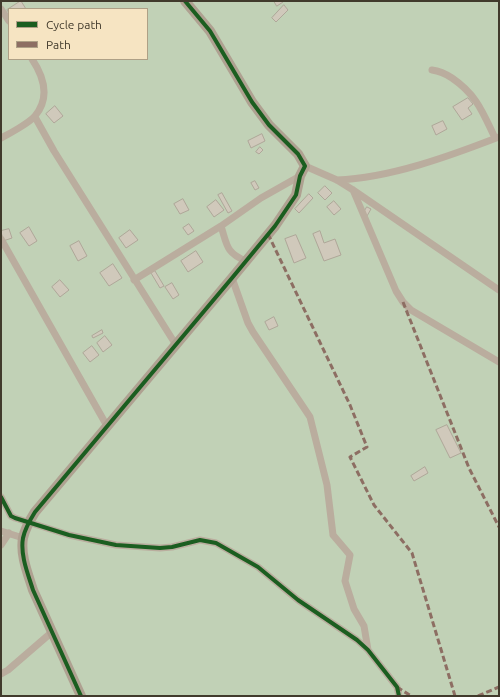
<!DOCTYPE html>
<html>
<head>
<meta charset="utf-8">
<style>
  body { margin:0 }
  #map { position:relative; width:500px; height:697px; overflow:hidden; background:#eae0ce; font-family:Ubuntu,sans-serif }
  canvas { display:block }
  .frame { position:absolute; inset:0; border:2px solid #413a2c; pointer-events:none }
  .legend { position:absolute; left:8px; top:8px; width:140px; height:52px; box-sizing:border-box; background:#f6e4c2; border:1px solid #aea086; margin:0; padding:5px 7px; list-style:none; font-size:12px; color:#413a2c }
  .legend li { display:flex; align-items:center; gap:8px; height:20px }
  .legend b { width:20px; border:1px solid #aea086 }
</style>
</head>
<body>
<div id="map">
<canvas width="500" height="697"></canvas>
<div class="frame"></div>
<ul class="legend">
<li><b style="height:5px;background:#1b5e20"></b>Cycle path</li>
<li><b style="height:5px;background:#8d6e63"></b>Path</li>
</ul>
</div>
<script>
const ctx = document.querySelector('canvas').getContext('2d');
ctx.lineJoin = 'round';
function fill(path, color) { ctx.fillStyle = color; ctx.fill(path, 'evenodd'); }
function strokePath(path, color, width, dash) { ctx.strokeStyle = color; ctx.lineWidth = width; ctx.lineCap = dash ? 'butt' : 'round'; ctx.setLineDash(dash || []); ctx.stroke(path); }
const green = new Path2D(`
  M1,1H499V696H1ZM9,9H147V59H9Z`);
const building = new Path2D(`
  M21,1L26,9H9V13L7,10Z
  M274,1H282L283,2L277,6Z
  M284,5L288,10L276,22L272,18Z
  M468,98L473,104L468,108L472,114L462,120L453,107Z
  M55,106L63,116L54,123L46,114Z
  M443,121L447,129L436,135L432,126Z
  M262,134L265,141L251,148L248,141Z
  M260,147L263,150L259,154L256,152Z
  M255,181L259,188L255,190L251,183Z
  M325,186L332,193L325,200L318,193Z
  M222,193L232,211L228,213L218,195Z
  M309,194L313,198L299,213L295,209Z
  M183,199L189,210L180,214L174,204Z
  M216,200L224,210L214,217L207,207Z
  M334,201L341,209L334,215L327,207Z
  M367,207L371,209L367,216L363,214Z
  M189,224L194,231L188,235L183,228Z
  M29,227L37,241L29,246L20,233Z
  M9,229L12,238L3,241L1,231Z
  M130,230L138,240L126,248L119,238Z
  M320,231L324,243L335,239L341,255L324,261L313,234Z
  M296,235L306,258L294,263L285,239Z
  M79,241L87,256L78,261L70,246Z
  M196,251L203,262L188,272L181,261Z
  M113,264L122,278L109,286L100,273Z
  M155,271L164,286L160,288L151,273Z
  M60,280L69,290L60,297L52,287Z
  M172,283L179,295L173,299L165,287Z
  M274,317L278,326L269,330L265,322Z
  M102,330L103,333L93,338L92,336Z
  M105,336L112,345L103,352L97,343Z
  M92,346L99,355L90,362L83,353Z
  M447,425L461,453L450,458L436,430Z
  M425,467L428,473L414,481L411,476Z`);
const street = new Path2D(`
  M1,9L9,21
  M432,70C440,71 446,74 452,78C477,95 483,113 495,138
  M35,117L54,151L176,345
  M1,138C9,134 29,123 35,116C50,98 44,77 32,59
  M305,166L337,180L353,190L499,290
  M337,180C390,178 450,156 499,137
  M353,190L396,291L403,302L411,310L499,362
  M221,226C227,245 226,253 246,261
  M1,239L107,426
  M232,278L248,323L253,332L310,417L327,485L333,535L350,555L345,581L354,609L364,626L368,650
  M134,280L221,226L261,198L300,176
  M1,497L11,516L15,518L69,535L116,545L160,548L172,547L200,540L216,543L258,567L298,600L357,640L368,650L397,687L399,696
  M1,531L23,538
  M1,545L9,533
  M1,674L8,670L52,632`);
const secondary = new Path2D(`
  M81,696L33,590C28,574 20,555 23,538C25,528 30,520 35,512L232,278L275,226L296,195L300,176L305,166L298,154L269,125L252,102L210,31L185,1`);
const quiet = new Path2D(`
  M268,234L350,405L367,447L350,457L374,505L412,553L455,696
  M403,302L469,468L499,527
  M397,687L411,696
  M478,696L499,687`);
const cycleway = new Path2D(`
  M1,497L11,516L15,518L69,535L116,545L160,548L172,547L200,540L216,543L258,567L298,600L357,640L368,650L397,687L399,696
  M81,696L33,590C28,574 20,555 23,538C25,528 30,520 35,512L232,278L275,226L296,195L300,176L305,166L298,154L269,125L252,102L210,31L185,1`);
fill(green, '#c1d1b6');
fill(building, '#d0c9bb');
strokePath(building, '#afa799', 1);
strokePath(street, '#baad9e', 7);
strokePath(secondary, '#afa191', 10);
strokePath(quiet, '#8d6e63', 3, [6, 3]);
strokePath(cycleway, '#1b5e20', 4);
</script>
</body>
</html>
